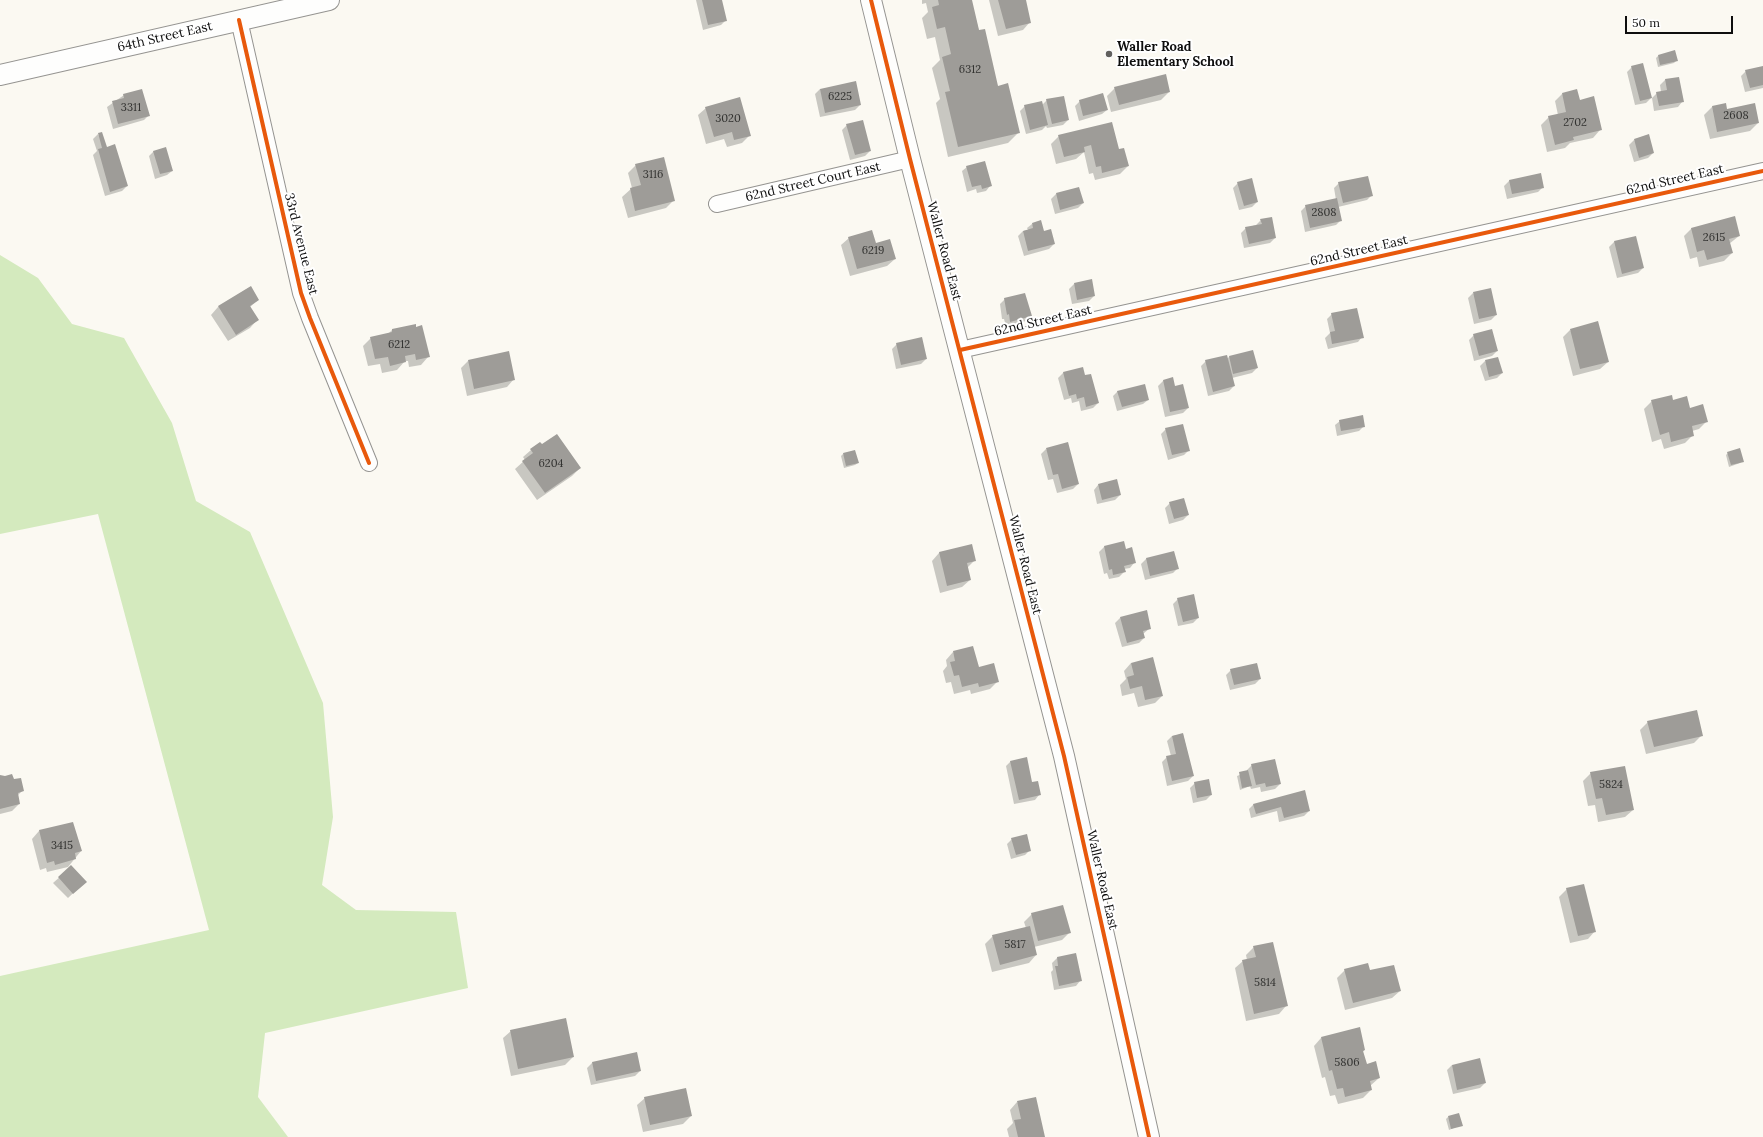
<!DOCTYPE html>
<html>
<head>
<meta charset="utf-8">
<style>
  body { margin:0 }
  #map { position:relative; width:1763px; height:1137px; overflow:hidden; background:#fbf9f2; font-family:Lora,serif }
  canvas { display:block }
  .scale { position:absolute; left:1625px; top:16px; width:108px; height:18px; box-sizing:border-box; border:2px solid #0e0e0e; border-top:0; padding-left:5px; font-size:12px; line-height:14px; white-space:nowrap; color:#0e0e0e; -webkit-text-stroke:3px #fff; paint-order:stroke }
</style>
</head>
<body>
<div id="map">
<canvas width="1763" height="1137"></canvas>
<div class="scale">50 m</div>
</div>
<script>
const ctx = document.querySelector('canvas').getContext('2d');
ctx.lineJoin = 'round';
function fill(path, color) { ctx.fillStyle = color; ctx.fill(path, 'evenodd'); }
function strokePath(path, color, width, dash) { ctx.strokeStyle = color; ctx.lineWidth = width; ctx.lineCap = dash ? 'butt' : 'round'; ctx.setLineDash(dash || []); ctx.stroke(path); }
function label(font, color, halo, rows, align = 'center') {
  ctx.font = font + ' Lora,serif'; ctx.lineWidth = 4; ctx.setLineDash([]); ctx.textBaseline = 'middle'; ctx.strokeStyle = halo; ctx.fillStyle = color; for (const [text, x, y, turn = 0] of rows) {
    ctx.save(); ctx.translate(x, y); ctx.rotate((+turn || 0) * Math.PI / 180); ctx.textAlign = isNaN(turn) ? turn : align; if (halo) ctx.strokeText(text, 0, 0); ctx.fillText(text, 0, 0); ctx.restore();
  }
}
const forest = new Path2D(`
  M0,255L38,278L72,324L124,338L172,423L196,501L250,532L323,703L333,817L322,885L356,910L456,912L468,988L265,1033L258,1097L288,1137H0V976L209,930L98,514L0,534Z`);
const shadow = new Path2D(`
  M696,0H721L726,20L721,25L703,30Z
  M922,0H971L979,31L998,87L1019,132L1008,143L948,157L936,103L940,99L932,68L940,60L935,37L927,39L922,18L928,12L926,3L922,4Z
  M989,0H1025L1030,22L1023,30L998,36Z
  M1658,56L1676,61L1674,63L1658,67L1656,58Z
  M1632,67L1651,98L1646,103L1635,105L1627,72Z
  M1763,67V88L1745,92L1741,76L1746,71Z
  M1678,78L1682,102L1678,107L1654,111L1652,98L1657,93L1661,92L1660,85L1665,80Z
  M1115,88L1169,92L1161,100L1111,112L1107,96Z
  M820,89L860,105L855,110L820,117L815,94Z
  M1562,94L1579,101L1600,130L1593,138L1570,143L1565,148L1547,152L1541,125L1549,117L1558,115L1555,101Z
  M124,95L149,115L144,120L113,129L107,107Z
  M1047,100L1068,120L1063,125L1047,128L1046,126L1042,130L1026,134L1020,111L1025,106L1042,105Z
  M1080,101L1107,110L1102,114L1079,121L1075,106Z
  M1725,104L1726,110L1758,123L1750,131L1710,139L1704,115L1712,107Z
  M706,108L750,135L742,143L727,147L724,139L706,144L698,115Z
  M847,125L870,151L865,156L850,160L842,130Z
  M98,134L127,186L122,191L105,196L93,155L97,151L93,139Z
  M1059,136L1119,150L1128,166L1120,174L1095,180L1093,173L1089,174L1084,152L1076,159L1056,164L1051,144Z
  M1634,140L1653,153L1648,158L1634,162L1629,145Z
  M154,151L172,171L167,175L155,179L149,156Z
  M636,165L674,200L666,208L628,218L622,197L632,188L628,173Z
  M967,167L990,186L986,191L977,193L976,189L967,192L962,171Z
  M1540,175L1543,187L1538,192L1507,199L1504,186L1509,181Z
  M1238,183L1257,202L1252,207L1239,210L1233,188Z
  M1339,183L1371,196L1367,200L1338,207L1341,220L1336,225L1305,232L1301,211L1306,206L1336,200L1334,188Z
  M1056,194L1083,203L1078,208L1055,214L1051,199Z
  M1261,220L1275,238L1270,243L1244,248L1241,233L1246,228L1256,225Z
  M1032,224L1054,244L1049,249L1024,256L1018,236L1023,231L1028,230L1027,228Z
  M1692,228L1739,236L1729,244L1732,253L1724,261L1699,267L1697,257L1690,259L1684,236Z
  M1635,237L1643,268L1638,273L1617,278L1609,247L1614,242Z
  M849,238L875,245L895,259L887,266L850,276L841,245Z
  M1074,284L1094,296L1089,301L1072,304L1069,289Z
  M250,287L258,300L250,307L257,320L250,328L228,341L211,315L218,307Z
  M1473,293L1496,315L1491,320L1474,324L1468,298Z
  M1005,299L1031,316L1026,321L1006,326L1004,319H1002L1000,304Z
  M1332,314L1362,337L1358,342L1328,349L1325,338L1330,333L1327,319Z
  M392,330L428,357L421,365L409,367L408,361H405L397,370L382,373L380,364L368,366L363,346L371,338L388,334Z
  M1570,330L1608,362L1600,369L1573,376L1563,337Z
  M1474,335L1497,351L1492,356L1474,361L1469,340Z
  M897,344L926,359L921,364L896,369L892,349Z
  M1252,351L1257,368L1252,373L1232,378L1234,386L1229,391L1208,396L1201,366L1206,361L1227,359L1229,357Z
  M468,361L514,379L507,387L467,396L461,368Z
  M1485,361L1502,373L1497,378L1485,381L1480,366Z
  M1082,368L1084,376L1098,403L1093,408L1081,411L1079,401L1072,403L1071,398L1064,400L1058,378L1063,373Z
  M1172,379L1174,387L1188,408L1183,413L1165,417L1158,386L1163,381Z
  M1118,391L1148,400L1143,404L1117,411L1113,396Z
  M1652,401H1673L1689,409L1707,421L1699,429L1692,431L1693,435L1685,443L1664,449L1661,439L1652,442L1644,409Z
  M1340,421L1364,426L1359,431L1337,436L1335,425Z
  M1166,429L1189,450L1184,455L1168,460L1161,434Z
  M1046,449L1078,484L1073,489L1057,493L1053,479L1048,480L1041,454Z
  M531,450L580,468L572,476L537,500L515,469L525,460L523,457Z
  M1728,453L1742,461L1740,463L1729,467L1726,455Z
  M843,454L858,463L855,465L844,468L841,456Z
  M1098,485L1120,495L1115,500L1097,504L1094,490Z
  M1170,503L1188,515L1183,520L1169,524L1165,508Z
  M1123,543L1125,550L1134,563L1130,568L1124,569V572L1119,577L1109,579L1107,573L1104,574L1099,552L1104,547Z
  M971,545L975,560L967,568L970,580L962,587L940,593L932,561L939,553Z
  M1174,553L1178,568L1173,573L1145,580L1141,564L1146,559Z
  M1178,599L1198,618L1193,623L1178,626L1173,604Z
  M1146,611L1150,628L1143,634L1144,638L1139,643L1122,647L1115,623L1120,618Z
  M953,652L978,668L998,681L990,689L971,694L970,690L954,694L951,682L946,683L943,671L947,666L946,660Z
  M1131,663L1162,696L1155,703L1138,707L1134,693L1122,696L1120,685L1126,679L1124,671Z
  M1231,670L1260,679L1255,684L1230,690L1226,675Z
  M1648,722L1702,735L1694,743L1646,754L1640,730Z
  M1183,734L1193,776L1188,781L1167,786L1162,762L1167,757L1171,756L1167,741L1172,736Z
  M1011,761L1032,784L1039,795L1035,800L1014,804L1006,766Z
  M1252,765L1280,784L1275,789L1261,792L1260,787L1251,789L1250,786L1240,790L1237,776L1247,772V770Z
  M1591,773L1633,810L1625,817L1598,822L1595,805L1588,806L1583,781Z
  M0,776L13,781L23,790L17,796L19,804L12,811L0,814Z
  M1195,783L1211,795L1206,800L1193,803L1190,788Z
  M1304,791L1309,811L1304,816L1279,822L1277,811L1251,818L1249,809L1253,805Z
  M39,831L81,851L68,867L47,872L46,868L40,870L32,839Z
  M1012,839L1030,850L1025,855L1011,859L1007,844Z
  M71,867L85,882L68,898L53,883Z
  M1567,889L1595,931L1588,939L1570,943L1559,897Z
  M1032,914L1069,933L1062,940L1034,947L1036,955L1029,963L992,972L985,944L993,936L1026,928L1024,922Z
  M1254,947L1286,1006L1279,1014L1246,1021L1235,968L1243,961L1247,960L1246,955Z
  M1075,955L1080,981L1076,986L1054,990L1051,972L1053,970L1052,963L1057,958Z
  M1345,970L1369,972L1400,991L1392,998L1345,1010L1337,978Z
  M511,1031L573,1057L565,1065L511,1076L503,1038Z
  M1321,1038L1364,1050L1363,1052L1366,1065L1379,1078L1370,1086L1371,1090L1363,1098L1338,1104L1335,1095L1330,1096L1325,1077L1322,1078L1314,1046Z
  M592,1063L640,1071L635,1076L591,1085L587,1068Z
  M1452,1065L1485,1083L1480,1088L1453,1094L1447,1070Z
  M645,1098L691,1116L683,1124L643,1132L637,1105Z
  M1017,1102L1044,1137H1009L1007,1129L1013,1123L1010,1110Z
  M1448,1117L1461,1125L1449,1130L1446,1119Z`);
const building = new Path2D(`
  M702,0H722L727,21L708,25Z
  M938,0H972L979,30L985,29L998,86L1008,83L1020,133L958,147L945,92L950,91L942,57L951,54L945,27L937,29L932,7L939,5Z
  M998,0H1026L1031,23L1006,29Z
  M1675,50L1678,61L1660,65L1658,55Z
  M1643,63L1652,98L1640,101L1631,66Z
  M1763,66V85L1750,88L1745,70Z
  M1166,74L1170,92L1119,105L1114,87Z
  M1679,77L1684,102L1659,106L1656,92L1667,90L1665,79Z
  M856,81L861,105L825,113L820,89Z
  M142,89L150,116L118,124L112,101L124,98L123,94Z
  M1577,89L1580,100L1594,96L1602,130L1573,137L1574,140L1555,145L1548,116L1566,112L1562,93Z
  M1103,93L1108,110L1083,116L1079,100Z
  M1064,96L1069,120L1052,124L1046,99Z
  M740,97L751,136L734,140L732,132L714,137L705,107Z
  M1042,101L1048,125L1030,130L1024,105Z
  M1726,103L1727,109L1755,103L1759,123L1717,132L1712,106Z
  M863,120L871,151L855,155L846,124Z
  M1112,122L1119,149L1124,148L1129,166L1102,173L1101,166L1096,167L1091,145L1084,147L1085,152L1064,157L1058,135Z
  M102,132L107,147L115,144L128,186L110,192L98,149L102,148L98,133Z
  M1649,134L1654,153L1639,158L1634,139Z
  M166,147L173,171L160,174L153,151Z
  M664,157L675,201L635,211L630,188L641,185L635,164Z
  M985,161L992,186L982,189L981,185L972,187L966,166Z
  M1541,173L1544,188L1512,194L1509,180Z
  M1368,176L1373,196L1343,203L1338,182Z
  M1252,178L1258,202L1244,206L1237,182Z
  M1079,187L1084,203L1060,210L1056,193Z
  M1337,198L1342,221L1310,228L1305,205Z
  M1735,216L1740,236L1729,239L1733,253L1707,260L1704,250L1697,252L1691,228Z
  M1272,217L1276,238L1249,244L1245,227L1262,224L1260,219Z
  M1041,220L1044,231L1051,229L1055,244L1028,251L1023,231L1033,228L1032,223Z
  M872,230L876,243L890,239L896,259L857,269L848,237Z
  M1636,236L1644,268L1622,274L1614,241Z
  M1092,279L1095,296L1077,300L1074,283Z
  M251,286L259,300L250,306L259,320L236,335L218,306Z
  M1491,288L1497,315L1479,319L1473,292Z
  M1025,293L1032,316L1010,322L1009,314L1007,315L1004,298Z
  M1357,308L1364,338L1332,344L1330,332L1335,331L1331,313Z
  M1598,321L1609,362L1580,369L1570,329Z
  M416,324V327L422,325L430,357L416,360L415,354L405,356L406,362L390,366L388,357L375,359L370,337L392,332V329Z
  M1492,329L1498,351L1479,356L1473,334Z
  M922,337L927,359L901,365L896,343Z
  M1253,350L1258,368L1233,374L1229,356Z
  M509,351L515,380L474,389L468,360Z
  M1227,355L1235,386L1213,392L1205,360Z
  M1498,357L1503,373L1489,377L1485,360Z
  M1083,367L1085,375L1091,374L1099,403L1086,407L1084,397L1077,399L1076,394L1069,396L1063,372Z
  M1173,377L1175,386L1183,384L1189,408L1170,412L1163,380Z
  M1145,384L1149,400L1122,407L1117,391Z
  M1672,395L1673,400L1687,396L1690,408L1703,404L1708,422L1692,426L1694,436L1671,442L1669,432L1660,435L1651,400Z
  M1363,415L1365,427L1341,431L1339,420Z
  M1183,424L1190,451L1172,455L1165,428Z
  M557,434L581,468L545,493L522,461L533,453L530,449L540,442L542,444Z
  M1068,442L1079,484L1062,489L1058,474L1053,475L1046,448Z
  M1740,448L1744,462L1731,465L1727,452Z
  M855,450L859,463L846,466L843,453Z
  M1117,479L1121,495L1102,500L1098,484Z
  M1184,498L1189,515L1174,519L1169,502Z
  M1124,541L1126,549L1132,547L1136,563L1124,566L1126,572L1113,575L1112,569L1109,570L1104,546Z
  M972,544L976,561L967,563L971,580L947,586L939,552Z
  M1174,551L1179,569L1150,576L1146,558Z
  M1194,594L1199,618L1183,622L1177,598Z
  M1147,610L1151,629L1143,631L1145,638L1127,643L1120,617Z
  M973,646L979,667L994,663L999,682L979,687L978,683L962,687L959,675L954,676L950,662L955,661L953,651Z
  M1153,657L1163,696L1145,700L1142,686L1130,689L1127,677L1134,675L1131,663Z
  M1257,663L1261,679L1234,685L1230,669Z
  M1697,710L1703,736L1654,747L1647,721Z
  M1183,733L1194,776L1172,781L1166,756L1176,754L1172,736Z
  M1027,757L1032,782L1038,781L1041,795L1019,800L1010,761Z
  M1275,759L1281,784L1266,787L1265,783L1256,785L1251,764Z
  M1625,766L1634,810L1606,815L1602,798L1596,799L1590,772Z
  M1248,770L1252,786L1242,788L1239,772Z
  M12,774L14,779L21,778L24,791L18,793L20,804L0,809V775L5,776Z
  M1209,779L1212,795L1197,798L1194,782Z
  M1305,790L1310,811L1284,818L1281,807L1256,814L1253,804Z
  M73,822L82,851L75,853L76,859L55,865L54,861L47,863L39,830Z
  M1027,834L1031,851L1016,855L1011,838Z
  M71,865L87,882L73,894L58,877Z
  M1584,884L1596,932L1578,936L1566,888Z
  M1063,905L1071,933L1038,941L1031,913Z
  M1030,926L1037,955L1000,965L992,935Z
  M1273,942L1288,1006L1254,1014L1242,960L1256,957L1253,946Z
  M1076,953L1082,981L1059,986L1055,966H1058L1057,957Z
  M1368,963L1370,970L1394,965L1401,991L1353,1003L1344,969Z
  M566,1018L574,1057L518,1069L510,1030Z
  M1360,1027L1365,1050L1363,1051L1367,1064L1376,1061L1380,1078L1370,1081L1372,1090L1345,1097L1343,1088L1337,1089L1332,1070L1329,1071L1321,1037Z
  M637,1052L641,1071L596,1081L592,1062Z
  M1480,1058L1486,1083L1457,1090L1452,1065Z
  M686,1088L692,1116L650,1125L644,1097Z
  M1036,1097L1045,1137H1018L1014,1120L1021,1119L1017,1101Z
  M1459,1113L1463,1126L1451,1129L1448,1116Z`);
const minor = new Path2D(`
  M239,20L301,293L310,318L369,463
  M717,204L910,159
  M960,350L1763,171`);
const tertiary = new Path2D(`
  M871,0L910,159L1064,756L1149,1137
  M0,75L329,0`);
const cycleway = new Path2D(`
  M871,0L910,159L1064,756L1149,1137
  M239,20L301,293L310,318L369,463
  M960,350L1763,171`);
const markers = [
  [1109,54,4,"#61605e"]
];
const numberNames = [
  ["6312",970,70],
  ["6225",840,97],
  ["3311",131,108],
  ["2608",1736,116],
  ["3020",728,119],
  ["2702",1575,123],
  ["3116",653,175],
  ["2808",1324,213],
  ["2615",1714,238],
  ["6219",873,251],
  ["6212",399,345],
  ["6204",551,464],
  ["5824",1611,785],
  ["3415",62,846],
  ["5817",1015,945],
  ["5814",1265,983],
  ["5806",1347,1063]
];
const streetNames = [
  ["64th Street East",165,37,-13],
  ["62nd Street East",1675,180,-13],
  ["62nd Street Court East",813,182,-13],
  ["33rd Avenue East",301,244,76],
  ["Waller Road East",944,251,75],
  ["62nd Street East",1359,251,-13],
  ["62nd Street East",1043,321,-13],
  ["Waller Road East",1025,565,76],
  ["Waller Road East",1102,880,77]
];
const poiNames = [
  ["Waller Road",1117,47],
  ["Elementary School",1117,62]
];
fill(forest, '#d4eabe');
fill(shadow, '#0003');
fill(building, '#9e9c98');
strokePath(minor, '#959491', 18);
strokePath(tertiary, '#959491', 22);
strokePath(minor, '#fefefd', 16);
strokePath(tertiary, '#fefefd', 20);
strokePath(cycleway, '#e8590c', 4);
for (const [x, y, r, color] of markers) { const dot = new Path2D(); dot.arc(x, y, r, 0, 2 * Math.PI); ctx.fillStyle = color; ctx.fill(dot); strokePath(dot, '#fff', 1.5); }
label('11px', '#323230', null, numberNames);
label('13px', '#0e0e0e', '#fff', streetNames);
label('bold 13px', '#0e0e0e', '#fff', poiNames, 'left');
</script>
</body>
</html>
